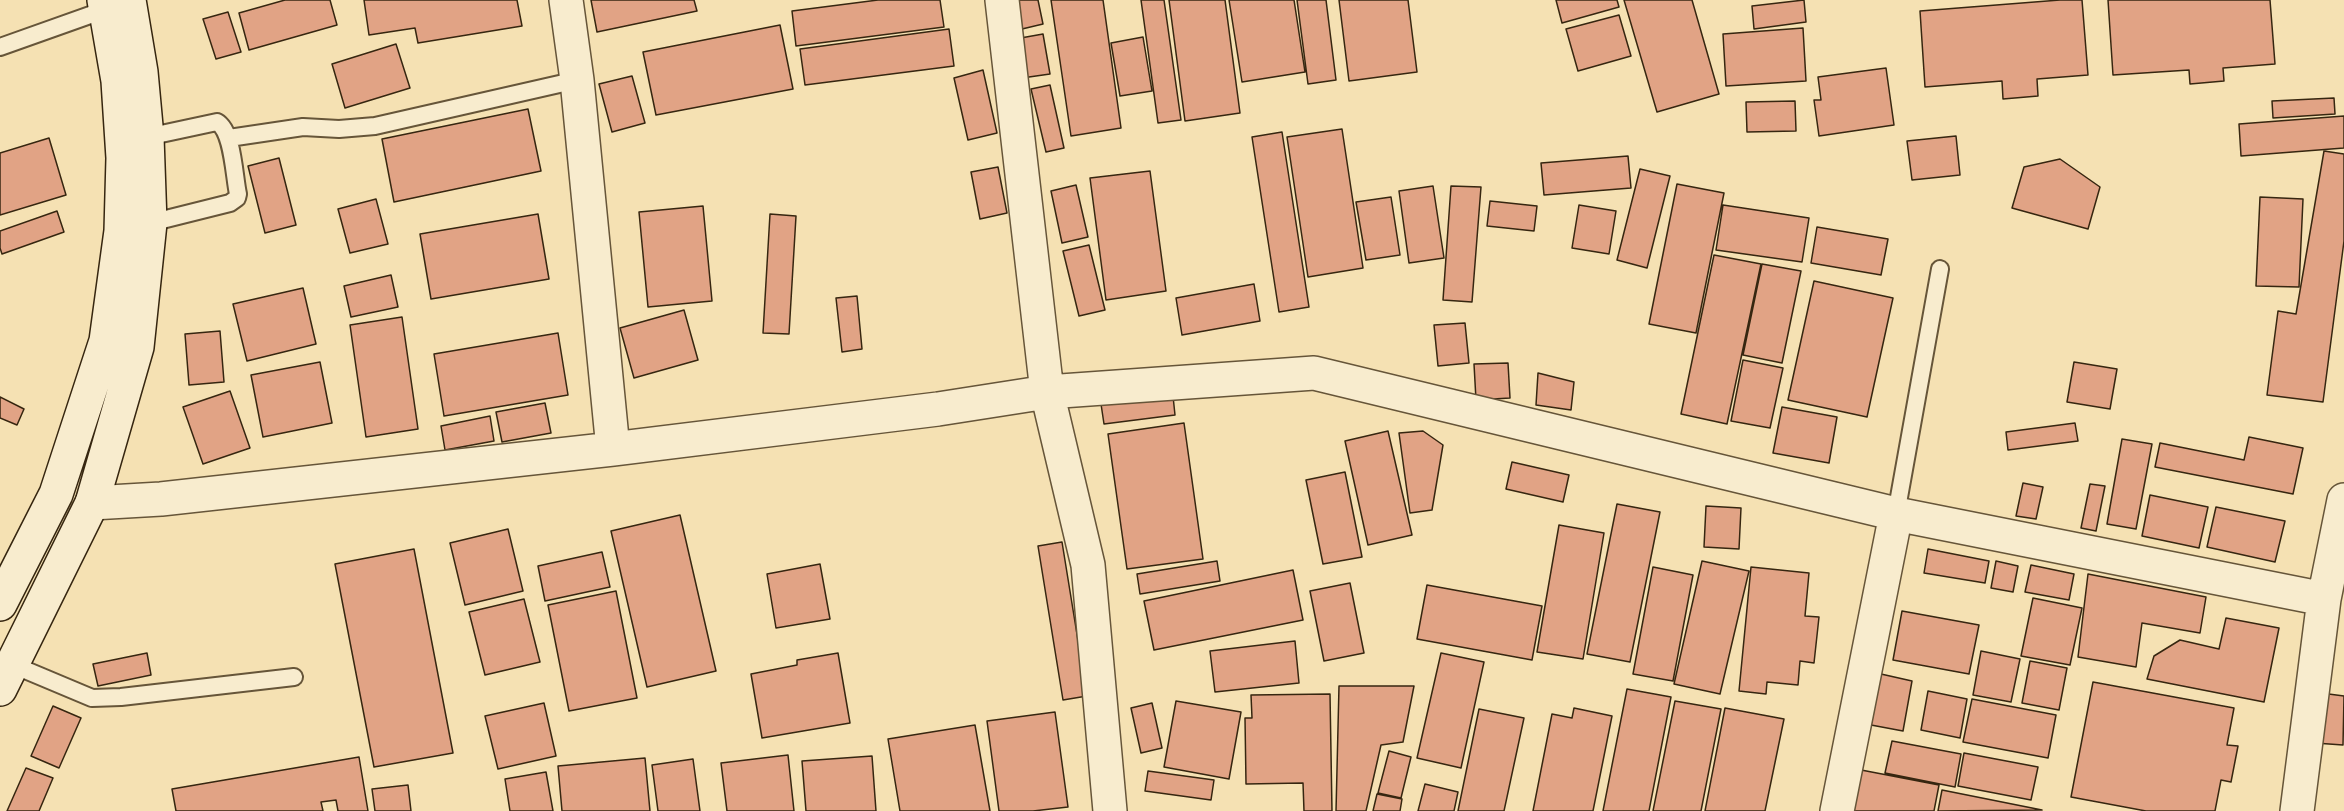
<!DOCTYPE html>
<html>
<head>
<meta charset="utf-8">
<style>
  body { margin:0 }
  canvas { display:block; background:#f5e1b3 }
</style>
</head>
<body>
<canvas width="2344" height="811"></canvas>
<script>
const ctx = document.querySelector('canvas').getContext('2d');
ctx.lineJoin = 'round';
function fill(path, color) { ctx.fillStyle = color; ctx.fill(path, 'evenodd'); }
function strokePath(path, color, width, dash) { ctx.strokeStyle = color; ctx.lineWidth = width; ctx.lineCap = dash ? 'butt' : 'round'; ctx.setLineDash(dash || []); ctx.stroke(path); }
const building = new Path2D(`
  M285,0H330L337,25L249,50L239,13Z
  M364,0H517L522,26L418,43L415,28L369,35Z
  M591,0H694L697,11L597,32Z
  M878,0H940L944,27L796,46L792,11Z
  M1015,0H1038L1043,24L1022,29Z
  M1051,0H1103L1121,128L1071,136Z
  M1141,0H1164L1181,120L1158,123Z
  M1169,0H1225L1240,113L1185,121Z
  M1229,0H1294L1305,72L1242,82Z
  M1297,0H1326L1336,80L1308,84Z
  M1339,0H1408L1417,72L1349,81Z
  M1556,0H1617L1619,7L1562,23Z
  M1624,0H1692L1719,94L1657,112Z
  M1804,0L1806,22L1754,29L1752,6Z
  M2060,0H2082L2088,75L2037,79L2038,96L2003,99L2002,81L1925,87L1920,11Z
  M2108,0H2270L2275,64L2223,68L2224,81L2190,84L2189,70L2113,75Z
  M228,12L241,52L216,59L203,19Z
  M1619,15L1631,56L1578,71L1566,29Z
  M780,25L793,89L656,115L643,52Z
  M1803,28L1806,81L1726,86L1723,34Z
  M949,29L954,66L805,85L800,49Z
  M1043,34L1050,74L1022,78L1015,39Z
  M1143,37L1152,91L1120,96L1111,43Z
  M396,44L410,88L345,108L332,64Z
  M1886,68L1894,125L1819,136L1814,100H1821L1818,77Z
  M983,70L997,133L968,140L954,78Z
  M632,76L645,123L612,132L599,84Z
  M1050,85L1064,148L1046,152L1031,89Z
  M2334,98L2335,114L2273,118L2272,101Z
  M1795,101L1796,131L1747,132L1746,102Z
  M528,109L541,171L394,202L382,139Z
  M2344,116V148L2241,156L2239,124Z
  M1342,129L1363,268L1308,277L1287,137Z
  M1282,132L1309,307L1279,312L1252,137Z
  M1956,136L1960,175L1912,180L1907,141Z
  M49,138L66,195L0,215V153Z
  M2324,151L2344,154V241L2323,402L2267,395L2278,311L2296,314Z
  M1628,156L1631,188L1544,195L1541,163Z
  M279,158L296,225L265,233L248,166Z
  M2060,159L2100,187L2088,229L2012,208L2024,167Z
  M998,167L1007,213L980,219L971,172Z
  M1640,169L1670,176L1647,268L1617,260Z
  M1150,171L1166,291L1106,300L1090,178Z
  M1677,184L1724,193L1696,333L1649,324Z
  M1076,185L1088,237L1062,243L1051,191Z
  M1433,186L1444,258L1409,263L1399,191Z
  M1451,186L1481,187L1472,302L1443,300Z
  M1391,197L1400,255L1366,260L1356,202Z
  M2260,197L2303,199L2299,287L2256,286Z
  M376,199L388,244L350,253L338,209Z
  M1490,201L1537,206L1534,231L1487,226Z
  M1579,205L1616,211L1609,254L1572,248Z
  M1723,205L1809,218L1802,262L1716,250Z
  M703,206L712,301L648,307L639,212Z
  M57,211L64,232L2,254L0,248V231Z
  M538,214L549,279L431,299L420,234Z
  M770,214L796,216L789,334L763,333Z
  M1817,227L1888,239L1881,275L1811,263Z
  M1089,245L1105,310L1079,316L1063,251Z
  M1714,255L1761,264L1727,424L1681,414Z
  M1762,264L1801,271L1782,363L1743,355Z
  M391,275L398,307L351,317L344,286Z
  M1814,281L1893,298L1867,417L1788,400Z
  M1254,284L1260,321L1182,335L1176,298Z
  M303,288L316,344L247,361L233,304Z
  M857,296L862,349L842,352L836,298Z
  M684,310L698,360L634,378L620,328Z
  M402,317L418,429L366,437L350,325Z
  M1465,323L1469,363L1438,366L1434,325Z
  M220,331L224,382L189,385L185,334Z
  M558,333L568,395L444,416L434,354Z
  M1743,360L1783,368L1770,428L1731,421Z
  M320,362L332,423L263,437L251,375Z
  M2074,362L2117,369L2110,409L2067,402Z
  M1508,363L1510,398L1476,400L1474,364Z
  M1538,373L1574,382L1571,410L1536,405Z
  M230,391L250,448L203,464L183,407Z
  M1173,396L1175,415L1104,424L1101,404Z
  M0,397L24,409L17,425L0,418Z
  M545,403L551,433L502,442L496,412Z
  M1782,407L1837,417L1829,463L1773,453Z
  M490,416L494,441L445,450L441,426Z
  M1184,423L1203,559L1127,569L1108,434Z
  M2075,423L2078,441L2008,450L2006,432Z
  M1388,431L1412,535L1368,545L1345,441Z
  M1423,431L1443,445L1432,510L1410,513L1399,433Z
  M2249,437L2303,448L2293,494L2155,467L2160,443L2244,460Z
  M2122,439L2152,444L2136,529L2107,524Z
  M1512,462L1569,475L1563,502L1506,489Z
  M1345,472L1362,557L1323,564L1306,480Z
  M2023,483L2043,487L2036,519L2016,516Z
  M2090,484L2105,486L2096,531L2081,528Z
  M2150,495L2208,507L2199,548L2142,536Z
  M1617,504L1660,512L1630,662L1587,654Z
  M1706,506L1741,508L1739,549L1704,547Z
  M2216,507L2285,521L2275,562L2207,547Z
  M680,515L716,671L647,687L611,531Z
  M1559,525L1604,533L1583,659L1537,652Z
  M508,529L523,591L465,605L450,543Z
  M1062,542L1087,696L1063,700L1038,546Z
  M414,549L453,753L374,767L335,564Z
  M1928,549L1989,561L1985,583L1924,573Z
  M602,552L610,587L545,601L538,566Z
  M1217,561L1220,581L1140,594L1137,574Z
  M1702,561L1749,571L1720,694L1674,684Z
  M1996,561L2018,566L2013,592L1991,588Z
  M820,564L830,619L776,628L767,574Z
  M2031,565L2074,574L2069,600L2025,592Z
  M1653,567L1693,575L1673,681L1633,674Z
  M1751,567L1809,573L1805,616L1819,617L1814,663L1800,661L1798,685L1767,682L1766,694L1739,691Z
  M1293,570L1303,620L1154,650L1144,601Z
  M2088,574L2206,597L2200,633L2142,623L2136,667L2078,657Z
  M1350,583L1364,653L1324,661L1310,591Z
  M1427,585L1542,606L1532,660L1417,639Z
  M616,591L637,698L569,711L548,605Z
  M2033,598L2082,608L2070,665L2021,656Z
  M524,599L540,662L485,675L469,612Z
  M1902,611L1979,625L1969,674L1893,660Z
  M2226,618L2279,628L2264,702L2147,679L2154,656L2180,640L2219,649Z
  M1295,641L1299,683L1215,692L1210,651Z
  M1981,651L2020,659L2011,702L1973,695Z
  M147,653L151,675L98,686L93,664Z
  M838,653L850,723L762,738L751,674L797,665V660Z
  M1441,653L1484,662L1461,768L1417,758Z
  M2030,661L2067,668L2059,710L2022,703Z
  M1881,674L1912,681L1903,731L1871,725Z
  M2093,682L2234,708L2227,745L2238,746L2231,782L2221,780L2215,811H2146L2071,797Z
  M1339,686H1414L1403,742L1381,745L1366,811H1336Z
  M1627,689L1671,697L1649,811H1603Z
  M1928,691L1967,699L1960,738L1921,730Z
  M2321,693L2344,696L2343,745L2315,743Z
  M1330,694L1332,811H1304L1303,783L1246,784L1245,718H1252L1251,695Z
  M1972,699L2056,715L2048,758L1963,742Z
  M1176,701L1241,712L1229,779L1164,767Z
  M1675,701L1721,709L1701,811H1653Z
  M544,703L556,756L498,769L485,716Z
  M1152,703L1162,748L1141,753L1131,708Z
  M53,706L81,718L59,768L31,756Z
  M1574,708L1612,716L1593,811H1533L1552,714L1572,718Z
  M1725,708L1784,719L1765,811H1705Z
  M1479,709L1524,718L1504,811H1458Z
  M1055,712L1068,807L1033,811H999L987,721Z
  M975,725L990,811H900L888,739Z
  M1892,741L1961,754L1955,787L1885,773Z
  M1389,751L1411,757L1401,798L1378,793Z
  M1964,753L2038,767L2031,800L1958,786Z
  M788,755L794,811H727L721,763Z
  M872,756L876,811H806L802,761Z
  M359,757L368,811H338L336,800L321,802L323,811H176L172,789Z
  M645,758L650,811H562L558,766Z
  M693,759L700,811H658L652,765Z
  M26,768L53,778L39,811H7Z
  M1856,769L1939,785L1934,811H1847Z
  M1148,771L1214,780L1211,800L1145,791Z
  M546,772L553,811H510L505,779Z
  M1425,784L1458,792L1454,811H1418Z
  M408,785L411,811H375L372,789Z
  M1942,790L2042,810L1938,811Z
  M1377,794L1402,799L1400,811H1373Z`);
const lane = new Path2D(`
  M0,47L107,9
  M147,137L217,122C233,131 234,176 238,194L237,198L230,203L150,223
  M229,138L303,127L339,129L375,126L577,80
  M1896,514L1940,269
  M11,664L92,698L121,697L294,677`);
const street = new Path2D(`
  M566,0L577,80L613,449
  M1002,0L1047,392L1088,565L1110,811
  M92,503L161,499L613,449L938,409L1047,392L1314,373L1896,514L2324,599
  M1837,811L1896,514
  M2297,811L2324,599L2344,500`);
const secondary = new Path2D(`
  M0,604L56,494L106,341L121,231L123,158L118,81L104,0
  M0,689L92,503L137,347L150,223L147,137L141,72L129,0`);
fill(building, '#e1a385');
strokePath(building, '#362610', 1.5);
strokePath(lane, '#665539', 20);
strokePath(street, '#665539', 36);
strokePath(secondary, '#362610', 36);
strokePath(lane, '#f8ecce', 16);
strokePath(street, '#f8ecce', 33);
strokePath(secondary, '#f8ecce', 33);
</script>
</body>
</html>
